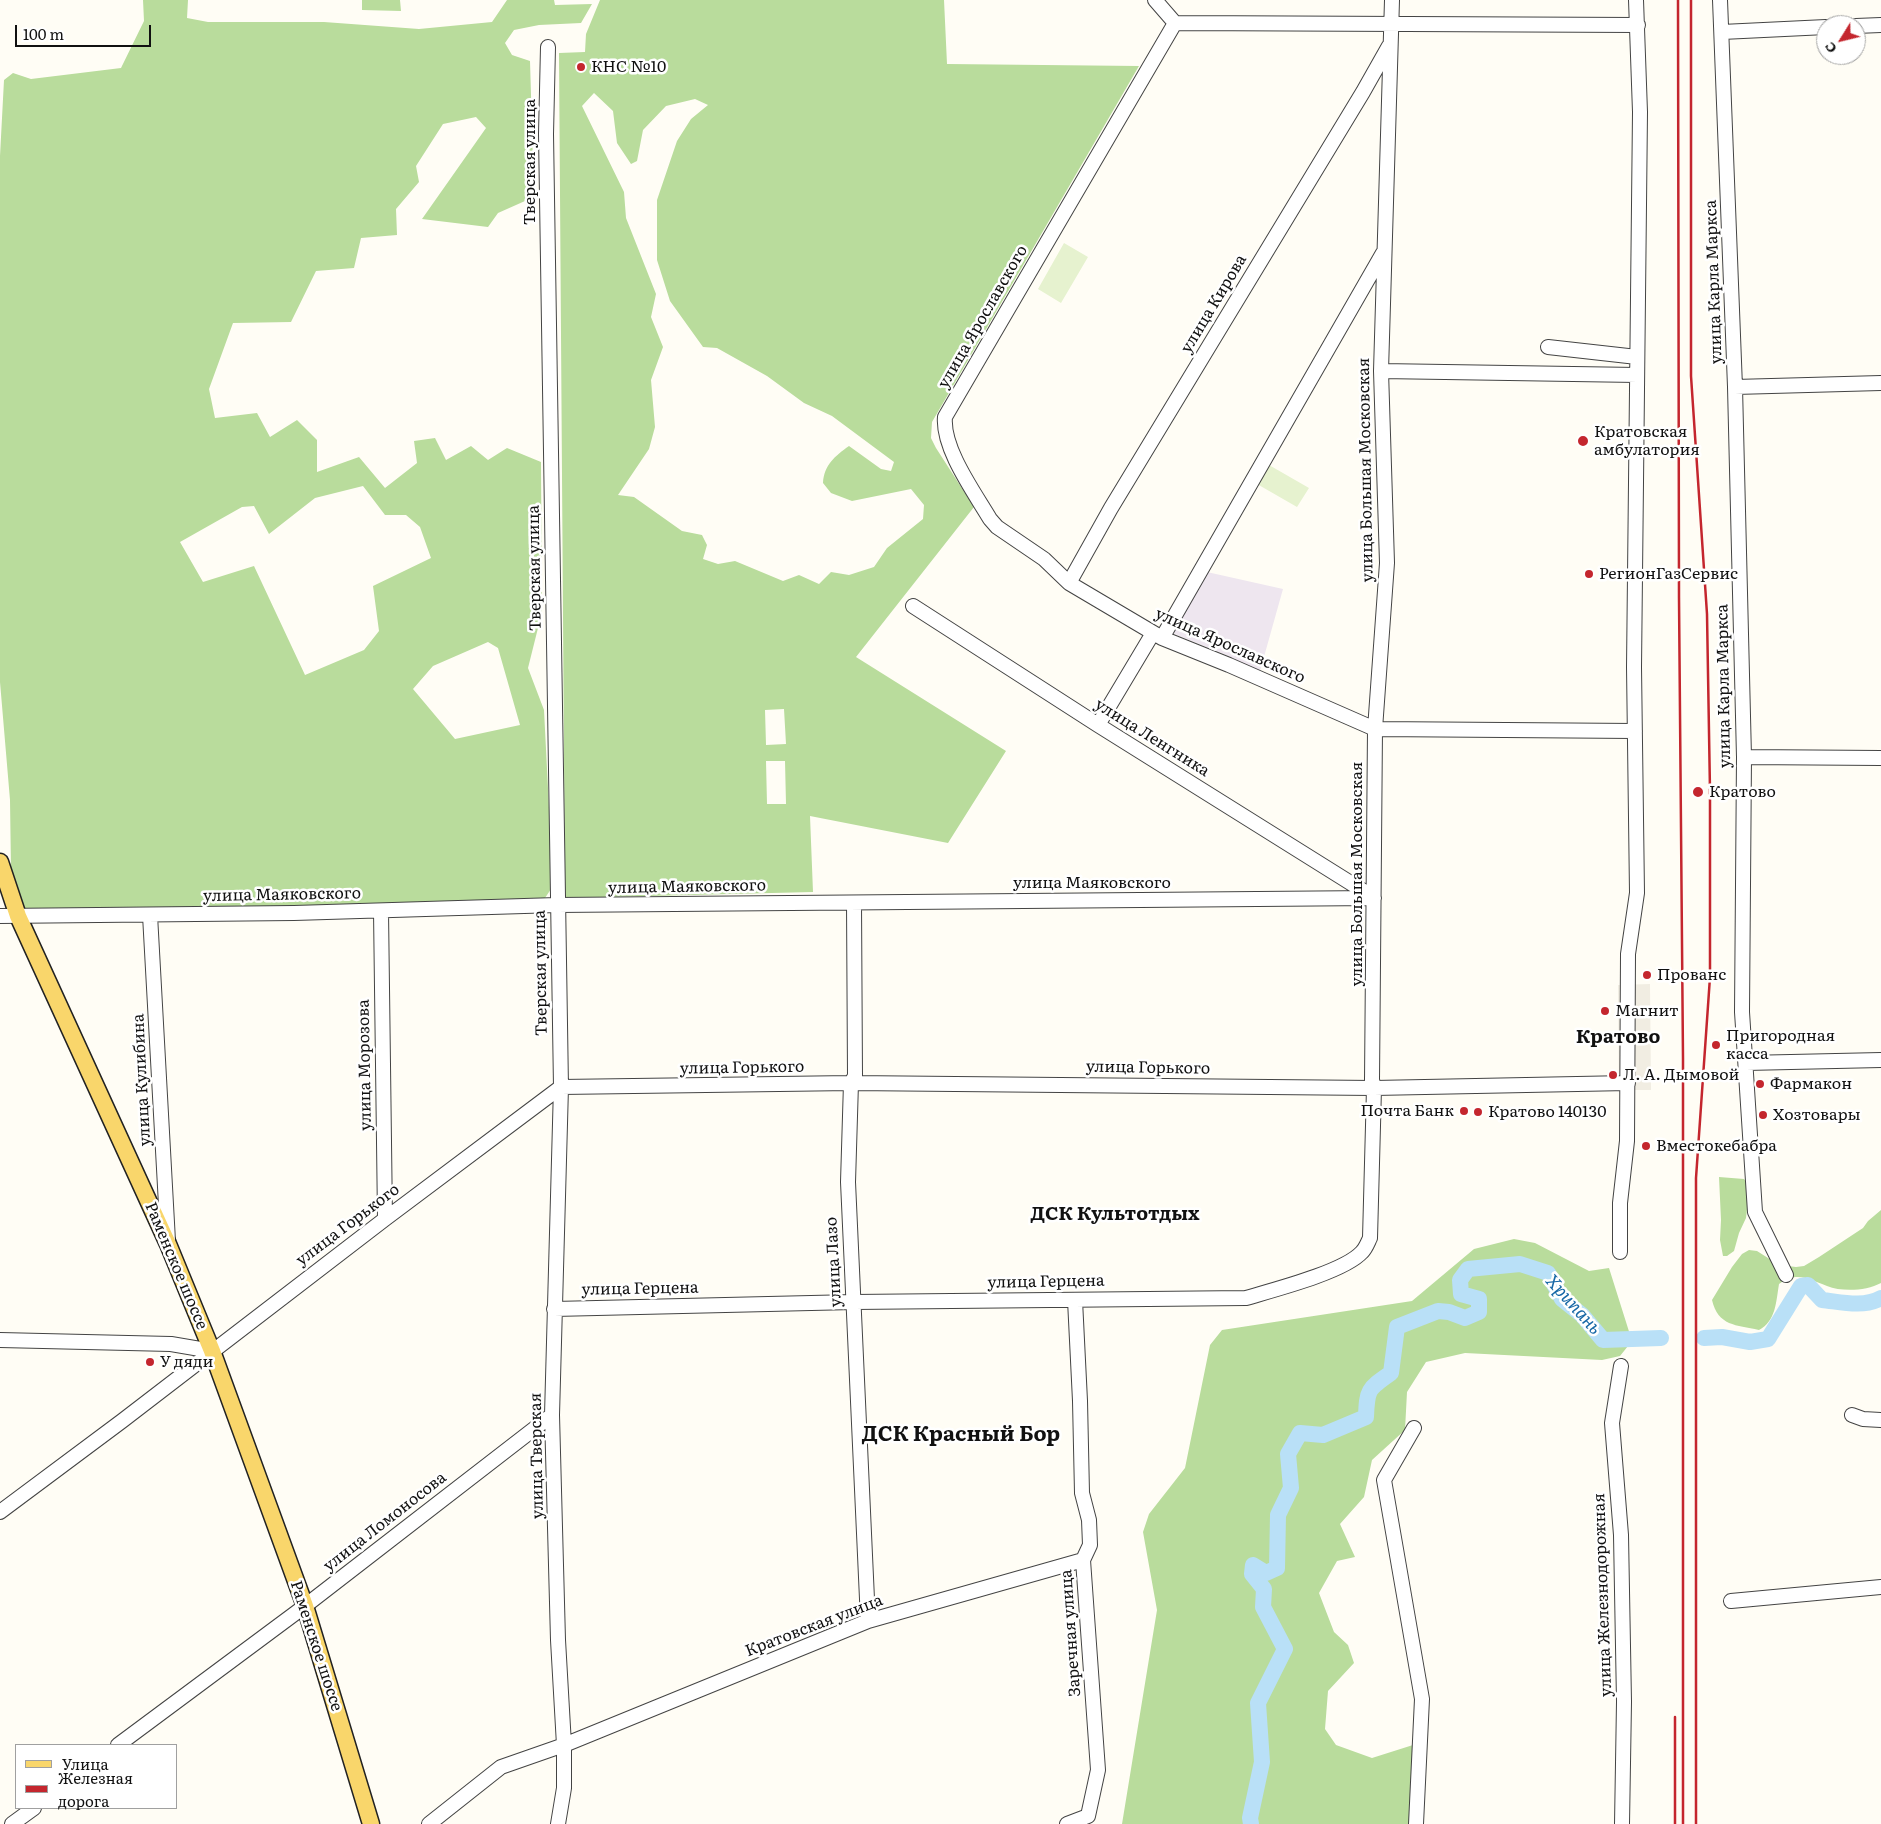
<!DOCTYPE html>
<html>
<head>
<meta charset="utf-8">
<style>
  body { margin:0 }
  #map { position:relative; width:1881px; height:1824px; overflow:hidden; background:#fffdf5; font-family:Literata,serif }
  canvas { display:block }
  .legend { position:absolute; left:15px; top:1744px; width:162px; height:65px; box-sizing:border-box; background:#fff; border:1px solid #a0a0a0; margin:0; padding:6px 9px; list-style:none; font-size:15px; color:#111 }
  .legend li { display:flex; align-items:center; gap:10px; height:25px }
  .legend b { width:25px; border:1px solid #a0a0a0 }
  .north { position:absolute; left:1816px; top:15px; width:50px; height:50px; box-sizing:border-box; background:#fff; border:1px solid #a0a0a0; border-radius:50%; rotate:234deg; font-size:14px; font-weight:700; line-height:20px; text-align:center; color:#111 }
  .north::after { content:''; display:block; margin:auto; width:18px; height:22px; background:#c4262e; clip-path:polygon(50% 0,100% 100%,50% 72%,0 100%) }
  .scale { position:absolute; left:15px; top:25px; width:136px; height:22px; box-sizing:border-box; border:2px solid #111; border-top:0; padding-left:6px; font-size:15px; line-height:18px; white-space:nowrap; color:#111; -webkit-text-stroke:4px #fff; paint-order:stroke }
</style>
</head>
<body>
<div id="map">
<canvas width="1881" height="1824"></canvas>
<ul class="legend">
<li><b style="height:6px;background:#f9d66b"></b>Улица</li>
<li><b style="height:6px;background:#c4262e"></b>Железная дорога</li>
</ul>
<div class="north">С</div>
<div class="scale">100 m</div>
</div>
<script>
const ctx = document.querySelector('canvas').getContext('2d');
ctx.lineJoin = 'round';
function fill(path, color) { ctx.fillStyle = color; ctx.fill(path, 'evenodd'); }
function strokePath(path, color, width, dash) { ctx.strokeStyle = color; ctx.lineWidth = width; ctx.lineCap = dash ? 'butt' : 'round'; ctx.setLineDash(dash || []); ctx.stroke(path); }
function label(font, color, halo, rows, align = 'center') {
  ctx.font = font + ' Literata,serif'; ctx.lineWidth = 5; ctx.setLineDash([]); ctx.textBaseline = 'middle'; ctx.strokeStyle = halo; ctx.fillStyle = color; for (const [text, x, y, turn = 0] of rows) {
    ctx.save(); ctx.translate(x, y); ctx.rotate((+turn || 0) * Math.PI / 180); ctx.textAlign = isNaN(turn) ? turn : align; if (halo) ctx.strokeText(text, 0, 0); ctx.fillText(text, 0, 0); ctx.restore();
  }
}
const industrial = new Path2D(`
  M1207,572L1283,589L1260,671L1226,655L1172,633Z`);
const forest = new Path2D(`
  M143,0H188L187,18L208,22H324L419,29L492,22L507,0H554L555,5L592,4L581,23L539,25L514,30L505,43L512,55L530,61L534,197L498,213L488,227L422,219L486,128L476,117L443,124L416,166L419,182L396,209L397,235L361,238L354,268L316,271L291,322L233,323L209,389L215,418L257,413L270,437L297,420L317,440V472L359,457L385,488L417,463L414,441L435,438L446,460L471,446L488,460L507,448L541,462L542,612L528,668L544,710L553,886L543,901L21,911L11,871L10,800L0,682V156L4,80L13,73L31,79L121,68L144,21ZM363,486L385,515H406L420,527L431,558L373,586L379,631L364,650L305,675L254,566L203,582L180,542L242,507L254,506L269,534L315,498ZM488,642L498,648L520,725L455,739L413,689L433,666Z
  M362,0H400L401,11L362,10Z
  M600,0H944L947,64L1139,66L932,422L931,438L936,448L974,507L856,657L1006,751L948,843L810,816L813,892L565,898L559,53L585,52L586,34ZM594,93L613,111L617,143L631,164L637,161L643,130L666,106L695,99L708,105L691,119L677,141L657,200V260L670,301L703,347L717,348L767,376L804,403L832,416L894,462L891,471L881,469L849,446C835,456 824,465 823,483L831,493L852,501L911,489L924,505L923,519L887,548L874,567L849,575L831,572L819,584L799,575L783,581L735,561L718,564L703,559L707,545L702,535L682,531L634,497L618,495L649,449L655,427L651,380L663,347L651,317L656,294L626,218L624,192L582,106ZM784,709L786,744L766,745L765,710ZM766,761H785L786,804H767Z
  M1719,1177L1744,1179L1747,1183L1748,1201L1746,1218L1739,1233L1734,1251L1727,1256H1723L1720,1240L1721,1220Z
  M1881,1210V1283C1866,1291 1842,1292 1827,1286C1808,1279 1797,1271 1779,1284C1776,1302 1776,1321 1759,1330C1736,1325 1718,1326 1712,1300L1732,1267L1742,1254L1749,1250L1757,1251L1779,1265L1796,1267L1804,1266L1819,1257L1863,1228L1868,1221Z
  M1514,1239L1535,1243L1589,1271L1609,1268L1632,1341L1620,1356L1602,1360L1465,1353L1426,1362L1407,1392L1405,1430L1372,1460L1364,1497L1340,1524L1355,1557L1337,1561L1319,1593L1334,1632L1348,1645L1354,1663L1328,1691L1325,1729L1336,1745L1372,1758L1413,1745L1409,1824H1122L1157,1610L1143,1532L1149,1514L1185,1468L1210,1345L1222,1330L1412,1301L1474,1249Z`);
const pitch = new Path2D(`
  M1064,243L1088,257L1061,303L1038,289Z
  M1269,465L1309,488L1297,507L1257,484Z`);
const plaza = new Path2D(`
  M1650,984L1651,1090H1619L1618,985Z`);
const river = new Path2D(`
  M1704,1338L1722,1337L1750,1342L1768,1339L1801,1286L1808,1285L1822,1300C1841,1302 1863,1308 1881,1298
  M1251,1824L1250,1818L1262,1762L1258,1703L1285,1649L1263,1607L1264,1589L1252,1574L1253,1565L1266,1573L1277,1568L1278,1515L1291,1488L1288,1454L1300,1433L1323,1435L1366,1417C1367,1389 1368,1389 1391,1373L1397,1327L1438,1311L1449,1312L1465,1318L1479,1312V1299L1461,1294L1460,1280L1468,1269L1520,1264L1548,1273L1562,1299L1582,1315L1603,1340L1661,1338`);
const minor = new Path2D(`
  M1155,0L1175,23L1638,25
  M1720,0L1735,387L1744,757L1742,1012L1755,1212L1786,1275
  M1175,23L945,417C942,448 974,492 990,519L997,527L1044,559L1069,583L1162,638L1229,665L1375,729L1635,731
  M1856,26L1881,25
  M1722,32L1826,27
  M548,47L546,134L561,1087L552,1415L558,1640L564,1745V1788L558,1824
  M1548,347L1637,357
  M1381,371L1637,375
  M1735,387L1881,383
  M1069,583L1111,508L1363,92L1389,46
  M913,606L1098,725L1373,897
  M1162,638L1383,253
  M1098,725L1153,633
  M1744,757L1881,758
  M854,903L855,1076L851,1083L848,1182L868,1621
  M381,911L385,1219
  M150,915L168,1241
  M0,916L294,913L557,905L1374,898
  M1746,1063L1881,1060
  M1620,1252V1203L1627,1141L1628,954L1637,893L1634,667L1640,112L1636,0
  M554,1309L854,1302L1246,1298C1273,1290 1344,1272 1362,1252C1366,1248 1368,1242 1370,1238L1374,1088L1372,1080L1375,729L1387,563L1381,371L1392,0
  M0,1340L171,1344L212,1351
  M1621,1366L1612,1423L1621,1535L1624,1702L1622,1824
  M1852,1415L1863,1419L1881,1420
  M1414,1428L1384,1480L1422,1699L1416,1824
  M0,1512L122,1421L385,1219L561,1087L851,1083L1374,1088L1628,1083
  M1731,1601L1881,1587
  M118,1745L305,1606L552,1415
  M12,1824L34,1808
  M429,1824L501,1767L564,1745L868,1621L1083,1560
  M1067,1824L1088,1816L1098,1770L1083,1560L1090,1545L1089,1520L1082,1493L1080,1401L1075,1300`);
const major = new Path2D(`
  M0,862L18,916L168,1244L212,1351L305,1606L371,1824`);
const rail = new Path2D(`
  M1678,0L1679,598L1683,1058V1824
  M1691,0V376L1707,614L1710,791V977L1696,1178V1824
  M1675,1824V1717`);
const markers = [
  [581,67,5,"#c4262e"],
  [1583,441,6,"#c4262e"],
  [1589,574,5,"#c4262e"],
  [1698,792,6,"#c4262e"],
  [1647,975,5,"#c4262e"],
  [1605,1011,5,"#c4262e"],
  [1716,1045,5,"#c4262e"],
  [1613,1075,5,"#c4262e"],
  [1760,1084,5,"#c4262e"],
  [1464,1111,5,"#c4262e"],
  [1478,1112,5,"#c4262e"],
  [1763,1115,5,"#c4262e"],
  [1646,1146,5,"#c4262e"],
  [150,1362,5,"#c4262e"]
];
const poiNames = [
  ["КНС №10",591,67],
  ["Кратовская",1594,432],
  ["амбулатория",1594,450],
  ["РегионГазСервис",1599,574],
  ["Кратово",1709,792],
  ["Прованс",1657,975],
  ["Магнит",1615,1011],
  ["Пригородная",1726,1036],
  ["касса",1726,1054],
  ["Л. А. Дымовой",1623,1075],
  ["Фармакон",1770,1084],
  ["Почта Банк",1454,1111,"right"],
  ["Кратово 140130",1488,1112],
  ["Хозтовары",1773,1115],
  ["Вместокебабра",1656,1146],
  ["У дяди",160,1362]
];
const streetNames = [
  ["Тверская улица",530,162,-90],
  ["улица Карла Маркса",1714,282,-92],
  ["улица Кирова",1214,304,-59],
  ["улица Ярославского",983,317,-60],
  ["улица Большая Московская",1366,470,-91],
  ["Тверская улица",535,568,-91],
  ["улица Ярославского",1230,646,24],
  ["улица Карла Маркса",1724,686,-91],
  ["улица Ленгника",1152,738,32],
  ["улица Большая Московская",1357,874,-90],
  ["улица Маяковского",1092,883],
  ["улица Маяковского",687,887,-1],
  ["улица Маяковского",282,895,-1],
  ["Тверская улица",541,973,-91],
  ["улица Морозова",365,1065,-91],
  ["улица Горького",742,1068,-1],
  ["улица Горького",1148,1068,1],
  ["улица Кулибина",142,1080,-93],
  ["улица Горького",348,1225,-37],
  ["улица Лазо",834,1262,-93],
  ["Раменское шоссе",176,1266,67],
  ["улица Герцена",1046,1282,-1],
  ["улица Герцена",640,1289,-1],
  ["улица Тверская",537,1456,-91],
  ["улица Ломоносова",385,1522,-38],
  ["улица Железнодорожная",1603,1595,-92],
  ["Кратовская улица",814,1626,-21],
  ["Заречная улица",1071,1633,-94],
  ["Раменское шоссе",316,1646,72]
];
const waterNames = [
  ["Хрипань",1573,1305,48]
];
const quarterNames = [
  ["Кратово",1618,1037],
  ["ДСК Культотдых",1115,1214]
];
const districtNames = [
  ["ДСК Красный Бор",961,1435]
];
fill(industrial, '#eee6ef');
fill(forest, '#b9dc9c');
fill(pitch, '#e6f2cf');
fill(plaza, '#f1ede2');
strokePath(river, '#b9e0f7', 16);
strokePath(minor, '#444', 16);
strokePath(major, '#222', 19);
strokePath(minor, '#fff', 14);
strokePath(major, '#f9d66b', 16);
strokePath(rail, '#c4262e', 2.5);
for (const [x, y, r, color] of markers) { const dot = new Path2D(); dot.arc(x, y, r, 0, 2 * Math.PI); ctx.fillStyle = color; ctx.fill(dot); strokePath(dot, '#fff', 2); }
label('16px', '#111', '#fff', poiNames, 'left');
label('16px', '#111', '#fff', streetNames);
label('italic 18px', '#1768a6', '#fff', waterNames);
label('bold 19px', '#111', '#fff', quarterNames);
label('bold 21px', '#111', '#fff', districtNames);
</script>
</body>
</html>
